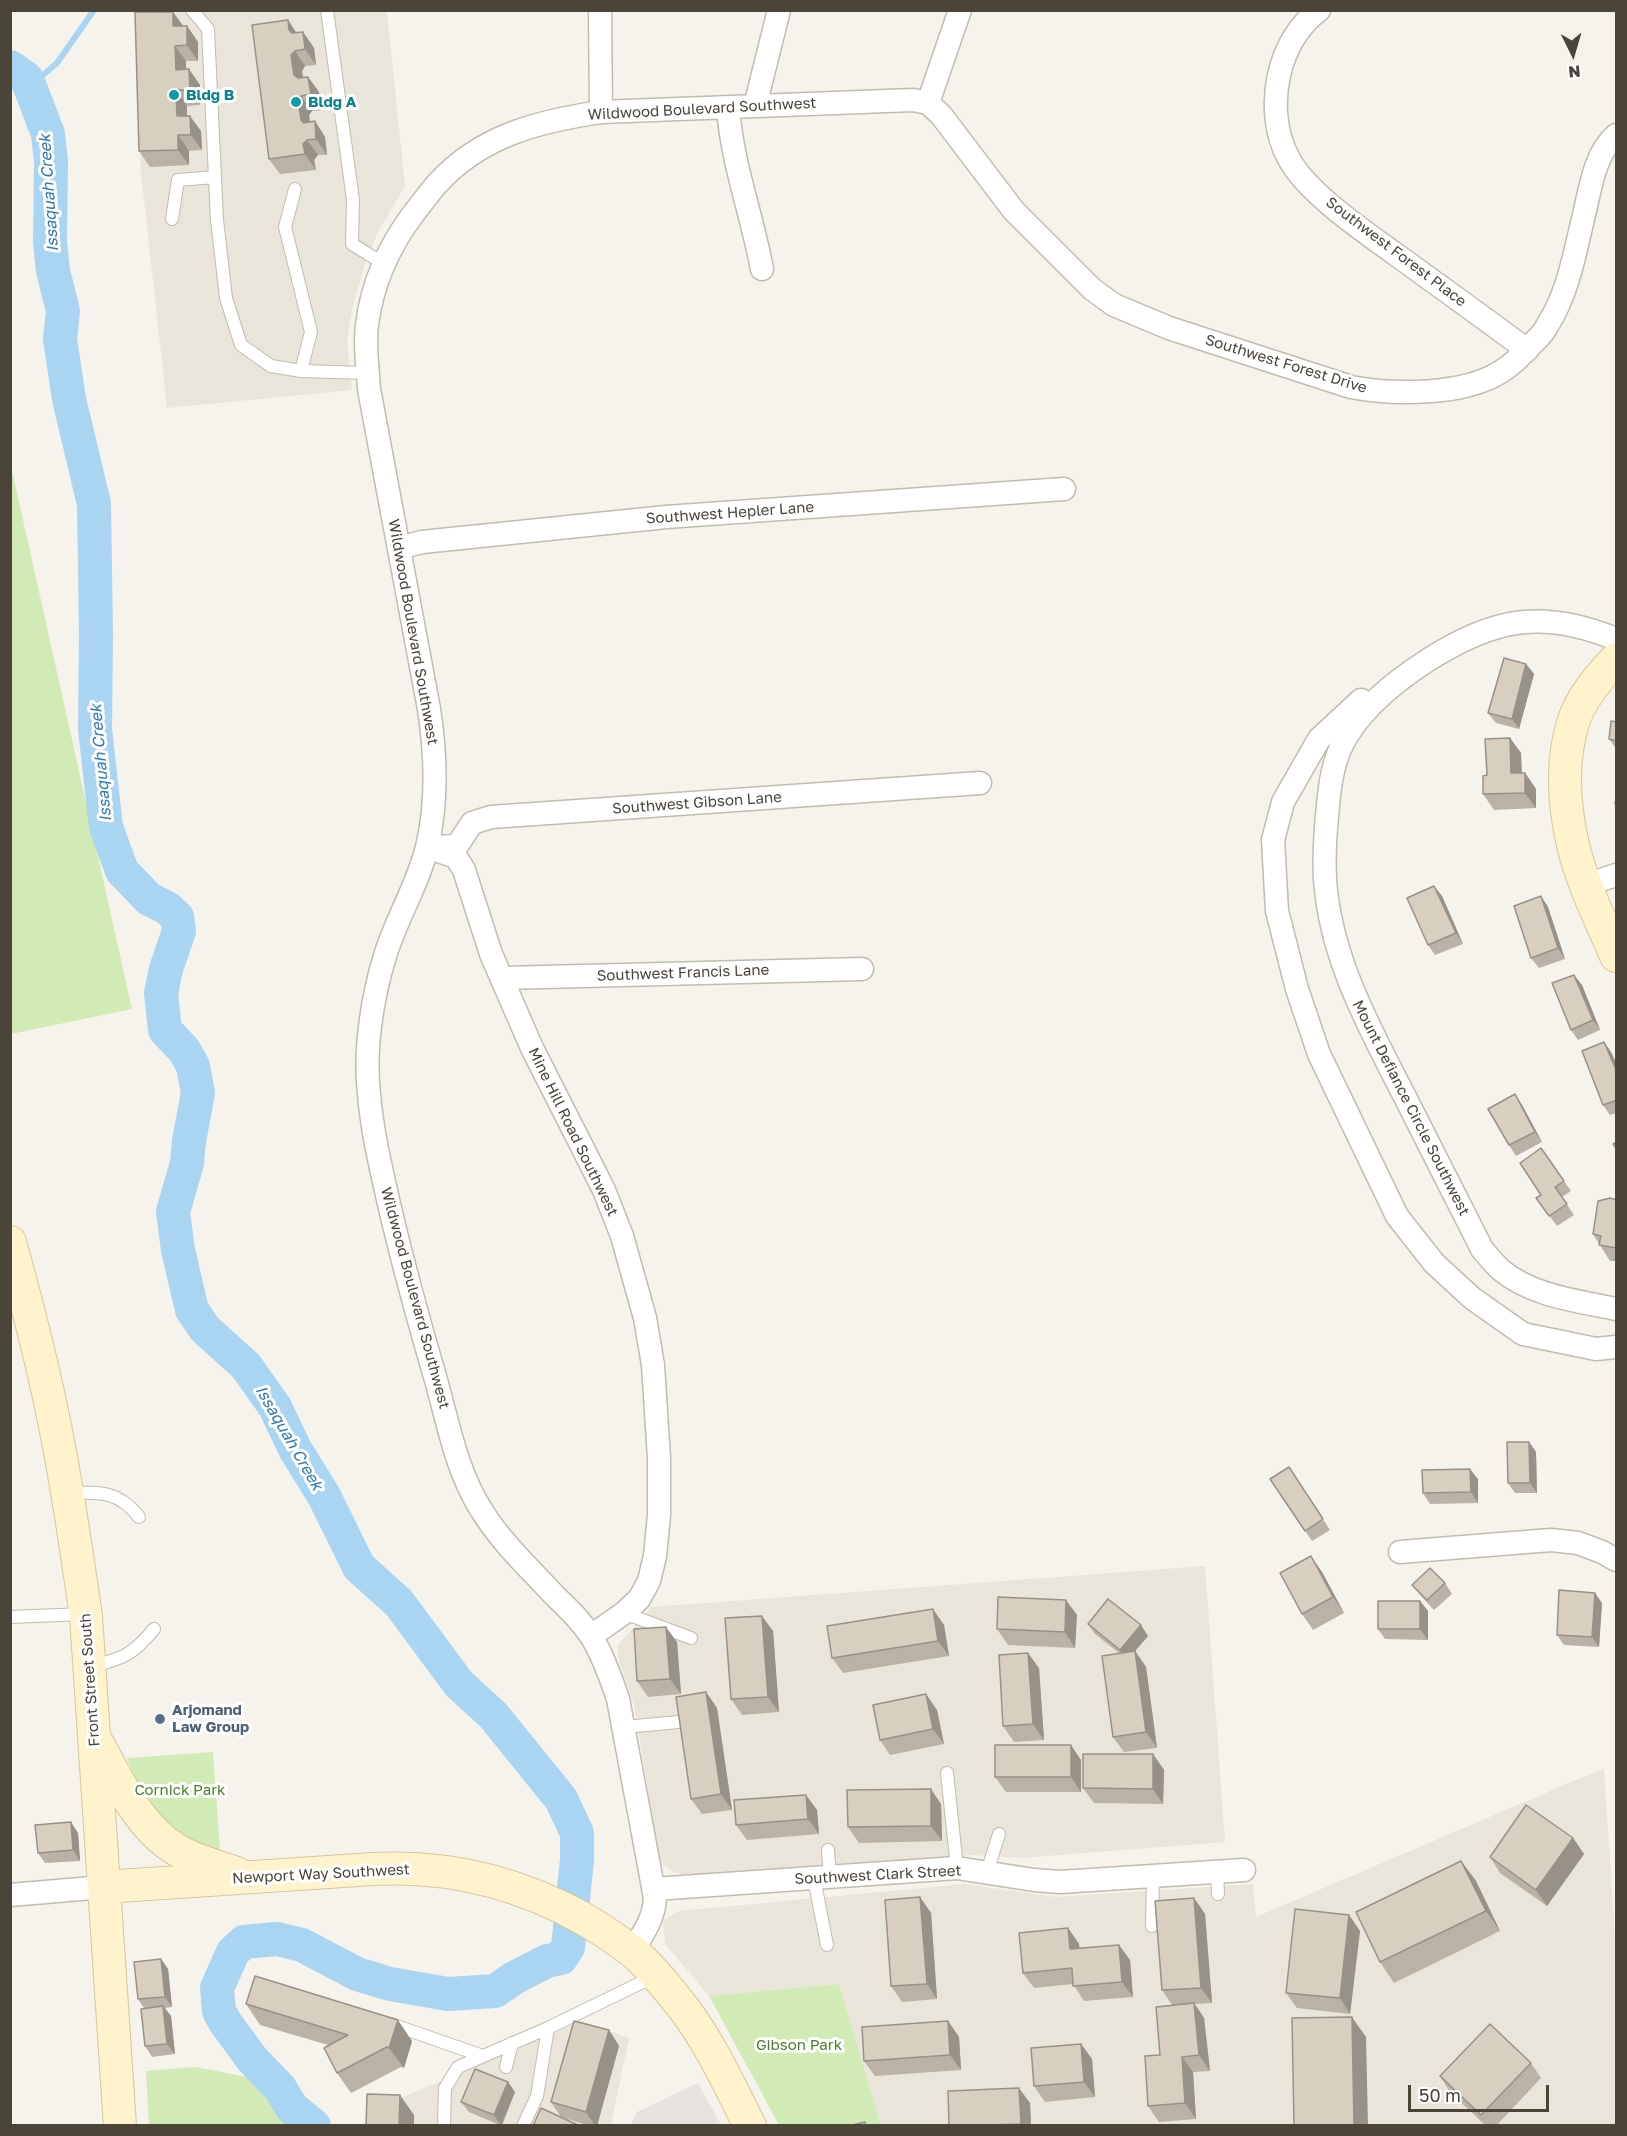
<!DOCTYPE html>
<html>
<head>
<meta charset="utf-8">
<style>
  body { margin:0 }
  #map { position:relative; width:1627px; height:2136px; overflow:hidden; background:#f6f3ec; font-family:"Golos Text",sans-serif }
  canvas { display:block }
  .frame { position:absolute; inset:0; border:12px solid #4b4439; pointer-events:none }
  .north { position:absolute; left:1543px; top:24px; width:60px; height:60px; -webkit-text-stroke:4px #fff; paint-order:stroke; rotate:175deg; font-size:16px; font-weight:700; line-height:24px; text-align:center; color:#4b4439 }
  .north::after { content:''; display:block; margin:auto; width:21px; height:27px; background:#4b4439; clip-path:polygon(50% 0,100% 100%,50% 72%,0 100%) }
  .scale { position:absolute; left:1408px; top:2085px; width:141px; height:27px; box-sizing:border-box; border:3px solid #4b4439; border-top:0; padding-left:8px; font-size:18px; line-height:21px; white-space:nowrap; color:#4b4439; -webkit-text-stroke:4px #fff; paint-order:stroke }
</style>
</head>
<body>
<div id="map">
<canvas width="1627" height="2136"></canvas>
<div class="frame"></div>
<div class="north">N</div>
<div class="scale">50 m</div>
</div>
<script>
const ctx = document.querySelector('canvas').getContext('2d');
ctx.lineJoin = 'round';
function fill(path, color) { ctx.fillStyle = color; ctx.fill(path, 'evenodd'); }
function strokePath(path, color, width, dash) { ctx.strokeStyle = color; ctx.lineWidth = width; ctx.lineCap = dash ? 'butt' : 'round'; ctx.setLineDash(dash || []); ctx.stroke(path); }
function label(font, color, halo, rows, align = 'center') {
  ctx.font = font + ' "Golos Text",sans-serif'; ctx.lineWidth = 6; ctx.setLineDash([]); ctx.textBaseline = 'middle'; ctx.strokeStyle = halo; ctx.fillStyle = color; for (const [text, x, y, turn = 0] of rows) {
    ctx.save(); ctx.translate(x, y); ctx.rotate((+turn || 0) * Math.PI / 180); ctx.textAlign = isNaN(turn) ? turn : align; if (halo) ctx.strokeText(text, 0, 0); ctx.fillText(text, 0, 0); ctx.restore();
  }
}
const residential = new Path2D(`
  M144,11H387L405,186L378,232L366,261L353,306L347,340L352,390L167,408L141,173L135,31Z
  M1205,1566L1225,1842L1021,1858L972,1855L686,1876L673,1871L660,1862L634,1705L619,1660L617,1646L652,1607Z
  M1604,1768L1616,1952V2125H881L839,1984L709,1996L665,1944L663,1921L679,1911L964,1884L1056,1897L1253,1884L1256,1917Z
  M582,2021L629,2038L611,2125L377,2126V2108Z`);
const industrial = new Path2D(`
  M698,2083L721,2125H630L637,2112Z`);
const green = new Path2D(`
  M11,466L132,1009L11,1034H10Z
  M213,1752L220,1851C166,1833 147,1810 127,1758Z
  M839,1984L881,2125H779L709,1996Z
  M196,2067L257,2079L288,2125H149L146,2071Z`);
const stream = new Path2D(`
  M30,86L57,63L94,10`);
const river = new Path2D(`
  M10,67L27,79L48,134L51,162L50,242L53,271L63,311L60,339L69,399L94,504L96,634L95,729L106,827L122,871L149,899L167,908L177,917L179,931L166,969L161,993L165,1030L184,1050L193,1066L198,1093L189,1141L187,1163L173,1212L178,1250L192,1310L205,1329L246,1366L275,1407L295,1449L324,1496L359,1567L399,1603L459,1684L493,1715L561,1799L577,1833V1860L568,1947L561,1958L547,1961L514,1978L495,1991L448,1994L390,1984L357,1974L302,1945L277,1939L244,1942L233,1952L217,1988L219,2011L225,2022L252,2059L280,2088L292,2108L314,2126`);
const lane = new Path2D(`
  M192,10L208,29L217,220L226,298L241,345L271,366L301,371L368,373
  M327,10L353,200L352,244L384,264
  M295,189L285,227L311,332L301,371
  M172,219L178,180L215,177
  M69,1493C100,1492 119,1491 139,1517
  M624,1613L691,1638
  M10,1617L84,1614
  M91,1667C123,1658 133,1655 154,1629
  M625,1727L678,1722
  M947,1773L957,1868
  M828,1850L830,1877
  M987,1872L999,1834
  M1217,1872L1218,1894
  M814,1878L827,1945
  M1152,1926L1153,1876
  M391,2024L480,2055
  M506,2067L512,2043
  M444,2126L445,2088L458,2067L548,2028L655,1976
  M523,2126L537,2096L548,2028`);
const street = new Path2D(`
  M600,10L601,112
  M1319,10C1298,26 1285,49 1279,75C1273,102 1275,134 1289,159C1308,194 1365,232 1398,256C1441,287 1484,318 1527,350
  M928,103L960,10
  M755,106L779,10
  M728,108C732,163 752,215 762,269
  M399,548L422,542L666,517L1064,489
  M1616,639C1543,609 1494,618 1428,660C1394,682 1357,711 1340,749C1331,770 1329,793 1327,816C1325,837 1324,858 1325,879C1330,957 1369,1027 1404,1095C1430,1146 1456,1198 1482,1249C1488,1256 1494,1264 1501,1270C1532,1296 1578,1301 1616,1309
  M1361,700L1319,739L1283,802L1273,840L1277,911L1297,989L1319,1054L1397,1216L1434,1263L1472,1298L1523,1334L1596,1349L1616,1347
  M427,847L456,857L464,870L491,954L532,1048L604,1190L622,1236L645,1318L653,1365L659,1458V1515L655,1556L649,1581L639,1599L624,1613L591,1636
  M432,847L457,846L472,823L491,817L980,783
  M1586,885L1616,875
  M503,978L862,969
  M1400,1552L1551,1540L1578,1543L1602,1552L1616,1560
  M654,1889L957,1868L1034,1880L1060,1882L1244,1870
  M10,1895L104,1887
  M632,1951C643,1934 654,1919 655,1898L618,1699C611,1678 603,1655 591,1636C581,1621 568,1608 555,1596C530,1569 502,1543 482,1511C457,1473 448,1423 436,1380C419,1322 403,1264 389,1204C381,1168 372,1131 369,1094C364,1051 372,998 385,956C396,919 418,885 427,847C438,801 436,755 429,709L369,389C368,368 364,346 367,325C372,284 389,246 414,213C422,203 429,193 437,184C481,135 540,121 601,112L913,100L928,103L941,115L1014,211L1092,289L1114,305L1169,328L1351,387C1393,395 1464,396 1502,371C1513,364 1524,353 1532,344C1538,338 1544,333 1547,326C1568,293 1574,256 1583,219C1590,191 1594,154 1616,135`);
const secondary = new Path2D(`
  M1616,659C1599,677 1580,699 1573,723C1561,762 1564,806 1573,845C1582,884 1601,920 1616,956
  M10,1242C26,1300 41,1358 53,1416C67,1482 76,1549 86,1616L120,2126
  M98,1744C119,1781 138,1827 177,1850C195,1861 217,1866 237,1873
  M104,1887L373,1869C448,1865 518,1882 584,1919C604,1931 623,1943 640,1958C657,1974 671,1992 685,2010C711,2045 730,2086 750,2126`);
const wall = new Path2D(`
  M173,12L183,26H187L198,42V61H186V69L200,85V105L187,106V116L201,131L202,150L189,151V165L150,167L139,151Z
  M303,32L314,48L316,65L305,66L302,71L303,78L308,77L319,92L322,110L312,111L309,115L310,122L315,121L325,137L327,155H318L314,160L316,170L280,174L269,159L297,33Z
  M1526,664L1534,674L1519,729L1496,723L1488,713Z
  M1617,722V750L1609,739Z
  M1510,738L1521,753L1522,773H1525L1536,789V808L1494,810L1483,794L1487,775Z
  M1442,896L1463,944L1435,955L1428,945Z
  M1541,896L1548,907L1565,959L1539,968L1531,958Z
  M1582,985L1600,1030L1578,1040L1571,1030Z
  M1604,1042L1611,1052L1617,1065V1113L1610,1115L1603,1105Z
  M1515,1094L1522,1105L1542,1142L1516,1156L1509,1145Z
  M1541,1148L1571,1191L1562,1197L1574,1215L1557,1226L1536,1198L1541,1195Z
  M1617,1200V1261H1610L1593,1234Z
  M1529,1442L1536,1452L1537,1493H1515L1508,1483Z
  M1289,1467L1330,1530L1312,1541L1270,1479Z
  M1478,1479V1503L1430,1504L1423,1493Z
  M1322,1572L1344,1613L1313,1630L1302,1614Z
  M1445,1583L1452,1594L1434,1610L1420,1595L1412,1585Z
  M1420,1601L1428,1611V1640L1385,1639L1378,1629Z
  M1602,1603L1599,1647L1564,1645L1557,1635Z
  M1077,1615L1075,1648L1008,1645L997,1629Z
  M1088,1624L1148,1636L1135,1651L1146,1667L1157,1748L1124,1752L1113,1737L1119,1653L1095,1634Z
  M944,1625L949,1656L843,1673L832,1658Z
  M773,1631L779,1712L742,1715L731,1699Z
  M677,1642L681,1694L648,1697L637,1681Z
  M1039,1668L1044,1740L1014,1742L1003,1726Z
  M706,1692L717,1708L732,1810L702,1814L691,1799Z
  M937,1710L944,1744L890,1755L880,1740Z
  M1153,1754L1164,1770L1163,1804L1094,1803L1083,1788Z
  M1081,1760V1792H1006L995,1777Z
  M806,1795L817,1810L819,1834L747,1840L736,1825Z
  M941,1804L942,1841L859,1843L848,1827Z
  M78,1833L80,1861L45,1863L38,1853Z
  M1573,1838L1584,1854L1547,1906L1500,1873L1490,1857Z
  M1461,1861L1476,1881L1500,1931L1394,1983L1380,1962Z
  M920,1897L931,1913L937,1999L902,2002L891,1986Z
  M1194,1898L1205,1914L1212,2003L1195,2004L1204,2018L1210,2071L1193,2072L1196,2119L1159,2122L1148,2106L1172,2005L1162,1990Z
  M1349,1915L1360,1931L1350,2014L1297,2008L1286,1993Z
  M1068,1928L1079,1944V1948L1130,1960L1133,1997L1084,2001L1073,1984L1034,1988L1023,1973Z
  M161,1959L168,1969L172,2007L165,2008L171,2016L175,2054L152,2057L145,2046L144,2008L138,1999Z
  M246,2004L412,2041L404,2068L401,2067L351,2093L337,2073L328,2045L260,2025Z
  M948,2021L959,2037L961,2070L875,2076L864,2061Z
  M609,2030L619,2046L597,2126H590L561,2117L551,2102Z
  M1081,2044L1092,2059L1095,2097L1045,2102L1034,2086Z
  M1531,2063L1541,2078L1496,2126H1486L1450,2092L1440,2076Z
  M515,2092L502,2126L469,2112L461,2102Z
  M1030,2103L1031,2126H949Z`);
const shadedWall = new Path2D(`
  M173,12L184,27L173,26Z
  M288,20L298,35L300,46L289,30Z
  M187,26L198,42V61L187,45Z
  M303,32L314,48L316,65L305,49Z
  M175,46L186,61V85L176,70Z
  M295,51L305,66L302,71L305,91L294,75L291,55Z
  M189,69L200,85V105L190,90Z
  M308,77L319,92L322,110L311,94Z
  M176,90L187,106V131L177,116Z
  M301,96L312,111L309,115L312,135L301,120L298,99Z
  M190,116L201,131L202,150L191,135Z
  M315,121L325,137L327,155L316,139Z
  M178,135L189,151V165L178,150Z
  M307,140L318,155L314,160L316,170L305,154L303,144Z
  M1526,664L1534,674L1519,729L1512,719Z
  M1510,738L1521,753L1522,789L1511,773Z
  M1525,773L1536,789V808L1525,793Z
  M1434,886L1442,896L1463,944L1456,933Z
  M1541,896L1548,907L1565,959L1558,948Z
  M1574,975L1582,985L1600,1030L1593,1020Z
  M1604,1042L1611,1052L1617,1065V1072Z
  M1515,1094L1522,1105L1542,1142L1535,1132Z
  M1529,1442L1536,1452L1537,1493L1530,1483Z
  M1470,1469L1478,1479V1503L1471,1492Z
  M1311,1556L1322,1572L1344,1613L1333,1597Z
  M1595,1593L1602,1603L1599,1647L1592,1637Z
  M1066,1600L1077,1615L1075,1648L1065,1632Z
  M1420,1601L1428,1611V1640L1420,1629Z
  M933,1609L944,1625L949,1656L938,1641Z
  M762,1616L773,1631L779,1712L768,1697Z
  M1141,1625L1148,1636L1135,1651L1146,1667L1157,1748L1146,1732L1128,1661L1120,1650Z
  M666,1627L677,1642L681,1694L670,1679Z
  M1028,1653L1039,1668L1044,1740L1033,1724Z
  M706,1692L717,1708L732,1810L721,1794Z
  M926,1694L937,1710L944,1744L933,1729Z
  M1071,1745L1081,1760V1792L1071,1777Z
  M1153,1754L1164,1770L1163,1804L1153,1789Z
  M931,1789L941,1804L942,1841L931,1826Z
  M806,1795L817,1810L819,1834L808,1819Z
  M71,1822L78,1833L80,1861L73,1850Z
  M1573,1838L1584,1854L1547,1906L1536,1890Z
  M1461,1861L1476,1881L1500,1931L1486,1911Z
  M920,1897L931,1913L937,1999L927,1984Z
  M1194,1898L1205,1914L1212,2003L1201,1988Z
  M1349,1915L1360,1931L1350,2014L1340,1998Z
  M1068,1928L1079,1944L1081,1964L1070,1949Z
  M1119,1945L1130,1960L1133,1997L1122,1982Z
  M161,1959L168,1969L172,2007L165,1997Z
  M1194,2003L1204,2018L1210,2071L1199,2055Z
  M163,2006L171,2016L175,2054L167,2044Z
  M1352,2017L1366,2037L1368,2126H1354Z
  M398,2020L412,2041L404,2068L389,2048Z
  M948,2021L959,2037L961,2070L950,2055Z
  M609,2030L619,2046L597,2126H595L586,2112Z
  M1081,2044L1092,2059L1095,2097L1084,2082Z
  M1182,2057L1193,2072L1196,2119L1185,2103Z
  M508,2082L515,2092L501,2126L494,2115Z
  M1019,2088L1030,2103L1031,2126H1022L1021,2124Z
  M400,2095L414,2115V2126H399Z`);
const building = new Path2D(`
  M135,12H173V26H187V45L175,46L176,70L189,69L190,90H176L177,116H190L191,135H178V150L139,151Z
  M288,20L289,30L292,33L303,32L305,49L295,51L291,55L294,75L298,78L308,77L311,94L301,96L298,99L301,120L304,123L315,121L316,139L307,140L303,144L305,154L269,159L252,25Z
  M1504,658L1526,664L1512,719L1488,713Z
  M1611,721L1617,722V741L1609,739Z
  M1510,738L1511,773H1525V793L1483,794V776L1487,775L1485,739Z
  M1617,791V804H1615Z
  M1434,886L1456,933L1428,945L1407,898Z
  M1541,896L1558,948L1531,958L1514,906Z
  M1574,975L1593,1020L1571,1030L1552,983Z
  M1604,1042L1617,1072V1100L1603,1105L1582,1051Z
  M1515,1094L1535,1132L1509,1145L1488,1109Z
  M1617,1142V1149L1613,1144Z
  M1541,1148L1564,1181L1555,1187L1567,1204L1549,1216L1536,1198L1541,1195L1520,1163Z
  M1610,1198L1617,1200V1248L1599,1245L1601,1236L1593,1234L1598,1201Z
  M1507,1442H1529L1530,1483H1508Z
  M1289,1467L1323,1519L1305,1531L1270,1479Z
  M1470,1469L1471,1492L1423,1493L1422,1470Z
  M1311,1556L1333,1597L1302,1614L1280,1573Z
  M1430,1568L1445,1583L1427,1600L1412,1585Z
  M1559,1590L1595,1593L1592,1637L1557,1635Z
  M998,1597L1066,1600L1065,1632L997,1629Z
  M1108,1599L1141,1625L1120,1650L1088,1624Z
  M1378,1601H1420V1629H1378Z
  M933,1609L938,1641L832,1658L827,1626Z
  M762,1616L768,1697L731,1699L725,1618Z
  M666,1627L670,1679L637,1681L634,1629Z
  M1135,1651L1146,1732L1113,1737L1102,1656Z
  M1028,1653L1033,1724L1003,1726L999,1655Z
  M706,1692L721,1794L691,1799L676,1697Z
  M926,1694L933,1729L880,1740L873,1705Z
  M995,1745H1071V1777H995Z
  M1083,1754H1153V1789L1083,1788Z
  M931,1789V1826L848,1827L847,1790Z
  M806,1795L808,1819L736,1825L734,1800Z
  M1526,1805L1573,1838L1536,1890L1490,1857Z
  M71,1822L73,1850L38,1853L35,1825Z
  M1461,1861L1486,1911L1380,1962L1356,1912Z
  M920,1897L927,1984L891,1986L885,1900Z
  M1194,1898L1201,1988L1162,1990L1155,1901Z
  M1295,1909L1349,1915L1340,1998L1286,1993Z
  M1068,1928L1070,1949L1119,1945L1122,1982L1073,1986L1072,1968L1023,1973L1019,1933Z
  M161,1959L165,1997L138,1999L134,1962Z
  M255,1976L398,2020L389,2048L387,2047L337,2073L324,2048L348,2035L246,2004Z
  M1194,2003L1199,2055L1182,2057L1185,2103L1148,2106L1145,2056L1160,2055L1156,2007Z
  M163,2006L167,2044L145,2046L141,2009Z
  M1352,2017L1354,2126H1294L1292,2018Z
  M574,2021L609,2030L586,2112L551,2102Z
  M948,2021L950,2055L864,2061L862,2027Z
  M1490,2024L1531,2063L1481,2115L1440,2076Z
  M1081,2044L1084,2082L1034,2086L1031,2048Z
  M475,2069L508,2082L494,2115L461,2102Z
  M1019,2088L1021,2124L949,2126L948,2091Z
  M367,2094L400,2095L399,2126H366Z
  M541,2108L580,2126H533Z
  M865,2122L866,2126H848Z`);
const markers = [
  [174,95,6,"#0f9aa8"],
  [296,102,6,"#0f9aa8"],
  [160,1719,6,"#5c6f8a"]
];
const cultureNames = [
  ["Bldg B",186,95],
  ["Bldg A",308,102]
];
const streetNames = [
  ["Wildwood Boulevard Southwest",702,109,-3],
  ["Southwest Forest Place",1396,252,37],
  ["Southwest Forest Drive",1286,364,17],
  ["Southwest Hepler Lane",730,513,-4],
  ["Wildwood Boulevard Southwest",413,632,80],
  ["Southwest Gibson Lane",697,803,-4],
  ["Southwest Francis Lane",683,973,-2],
  ["Mount Defiance Circle Southwest",1411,1108,63],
  ["Mine Hill Road Southwest",573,1132,64],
  ["Wildwood Boulevard Southwest",415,1298,75],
  ["Front Street South",90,1680,-94],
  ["Newport Way Southwest",321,1874,-3],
  ["Southwest Clark Street",878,1875,-3]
];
const serviceNames = [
  ["Arjomand",172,1710],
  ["Law Group",172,1727]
];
const parkNames = [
  ["Cornick Park",180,1790],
  ["Gibson Park",799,2045]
];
const waterNames = [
  ["Issaquah Creek",49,193,-94],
  ["Issaquah Creek",101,763,-95],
  ["Issaquah Creek",289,1438,60]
];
fill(residential, '#eae5da');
fill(industrial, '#e6e2dd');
fill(green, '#d2eab5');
strokePath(stream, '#a9d4f2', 6);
strokePath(river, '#a9d4f2', 34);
strokePath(lane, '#c2bbae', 14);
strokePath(street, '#c2bbae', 25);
strokePath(secondary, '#d6c79b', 34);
strokePath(lane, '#fff', 12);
strokePath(street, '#fff', 22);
strokePath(secondary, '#fff3cd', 32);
fill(wall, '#bab2a6');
fill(shadedWall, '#979187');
fill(building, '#d8cfc1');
strokePath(building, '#979187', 1.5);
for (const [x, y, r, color] of markers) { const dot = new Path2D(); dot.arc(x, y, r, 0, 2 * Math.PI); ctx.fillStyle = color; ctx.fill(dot); strokePath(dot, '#fff', 2); }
label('bold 15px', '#0d838f', '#fff', cultureNames, 'left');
label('15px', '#4b4439', '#fff', streetNames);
label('bold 15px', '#4e5e75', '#fff', serviceNames, 'left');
label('15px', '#4a7f2a', '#fff', parkNames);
label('italic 16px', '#2e7ab2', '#fff', waterNames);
</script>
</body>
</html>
